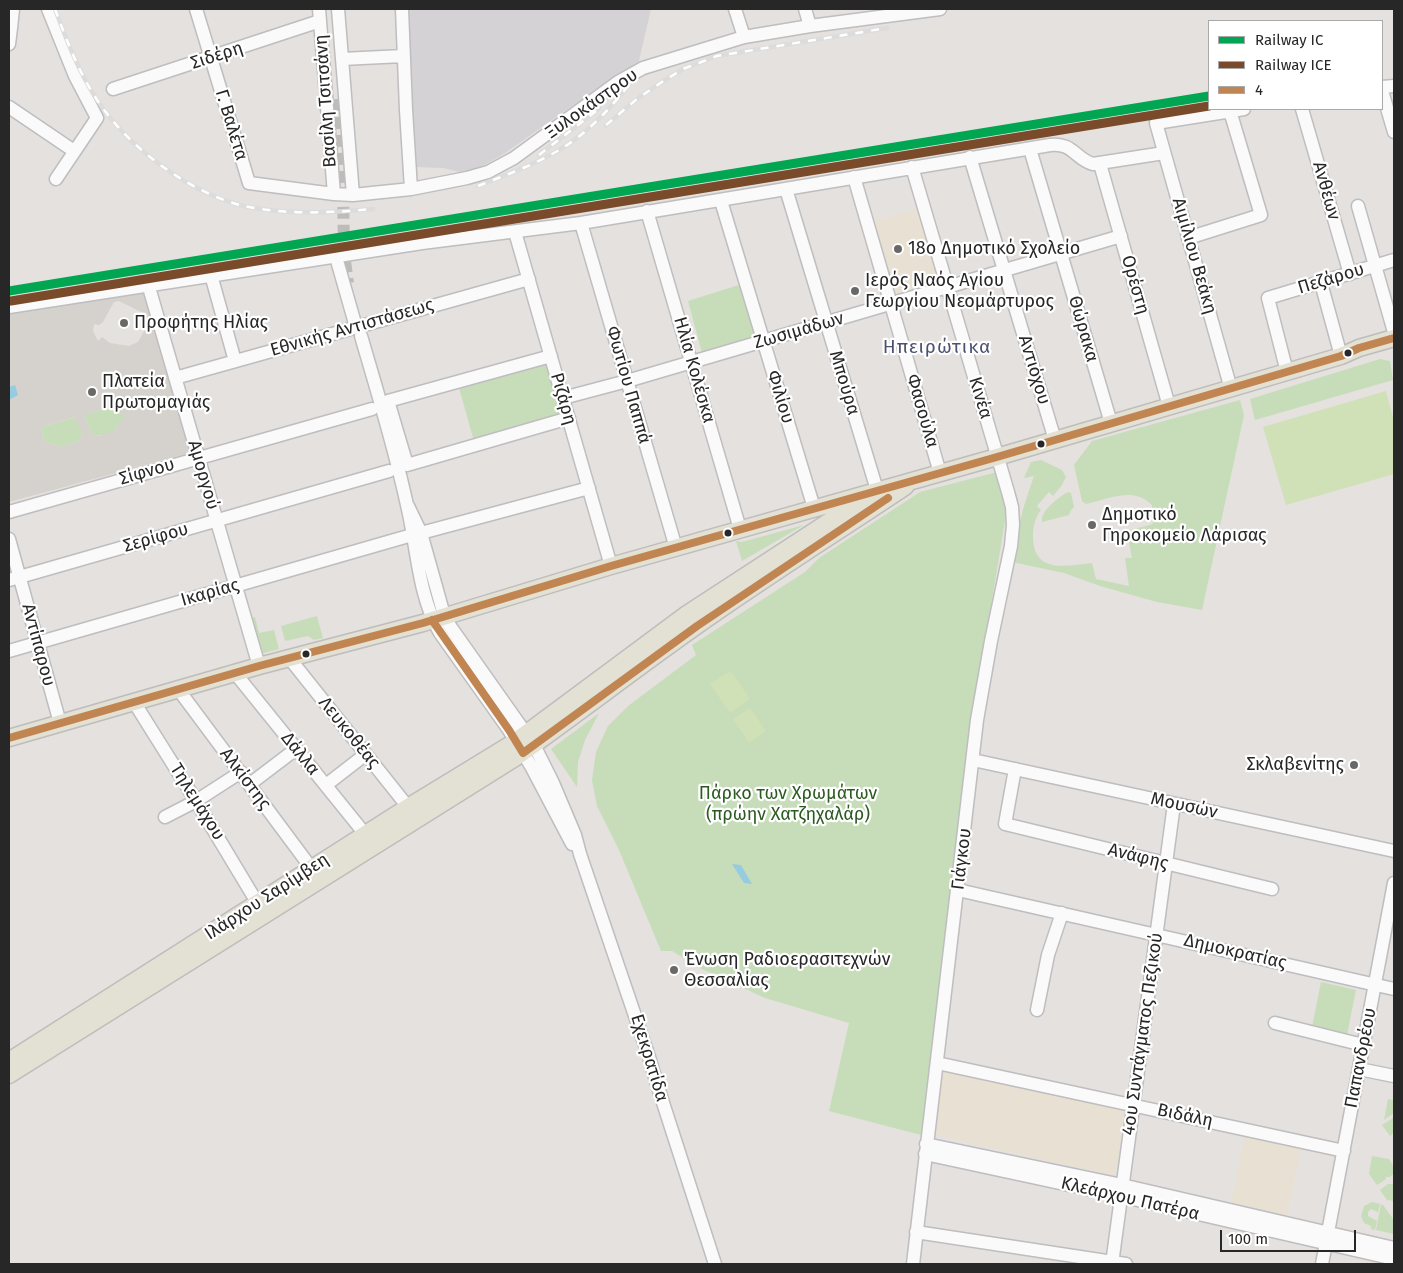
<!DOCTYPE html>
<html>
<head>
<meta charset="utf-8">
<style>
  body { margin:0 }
  #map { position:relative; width:1403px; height:1273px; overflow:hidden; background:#e4e1de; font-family:"Fira Sans",sans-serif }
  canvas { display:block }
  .frame { position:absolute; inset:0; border:10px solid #272727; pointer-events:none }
  .legend { position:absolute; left:1208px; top:20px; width:175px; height:90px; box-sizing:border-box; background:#fff; border:1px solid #a9a9a9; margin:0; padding:6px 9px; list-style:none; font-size:15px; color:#272727 }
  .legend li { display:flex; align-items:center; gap:10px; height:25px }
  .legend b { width:25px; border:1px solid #a9a9a9 }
  .scale { position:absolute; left:1220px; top:1230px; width:136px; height:22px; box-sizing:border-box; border:2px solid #272727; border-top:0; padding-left:6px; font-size:15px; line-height:18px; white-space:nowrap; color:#272727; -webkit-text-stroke:4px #fff; paint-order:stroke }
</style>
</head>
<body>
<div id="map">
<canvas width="1403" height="1273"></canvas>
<div class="frame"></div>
<ul class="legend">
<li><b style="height:6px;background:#00a651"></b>Railway IC</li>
<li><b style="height:6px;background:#7a4b2a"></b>Railway ICE</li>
<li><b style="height:6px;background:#c18552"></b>4</li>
</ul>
<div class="scale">100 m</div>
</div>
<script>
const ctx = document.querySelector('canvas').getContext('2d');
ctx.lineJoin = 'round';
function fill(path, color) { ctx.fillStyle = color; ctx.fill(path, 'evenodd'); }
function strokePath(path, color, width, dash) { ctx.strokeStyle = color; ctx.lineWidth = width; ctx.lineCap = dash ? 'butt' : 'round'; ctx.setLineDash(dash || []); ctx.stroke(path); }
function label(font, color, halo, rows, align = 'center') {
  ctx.font = font + ' "Fira Sans",sans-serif'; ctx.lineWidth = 4.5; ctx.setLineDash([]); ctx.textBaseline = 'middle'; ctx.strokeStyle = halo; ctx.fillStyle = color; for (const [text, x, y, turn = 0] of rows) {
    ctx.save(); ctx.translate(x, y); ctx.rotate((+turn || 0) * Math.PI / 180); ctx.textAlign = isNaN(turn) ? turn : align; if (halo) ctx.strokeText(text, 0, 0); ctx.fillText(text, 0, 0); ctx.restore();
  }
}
const industrial = new Path2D(`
  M405,9H651L638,65L613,77L505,153L486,164L472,170L460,172L443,168L417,167L406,49Z`);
const education = new Path2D(`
  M920,208L943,285L895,299L871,222Z
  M942,1068L1126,1109L1115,1176L935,1135Z
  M1245,1137L1301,1149L1286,1217L1231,1204Z`);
const green = new Path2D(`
  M742,284L759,337L702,353L688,301Z
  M1380,359L1390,361L1393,380L1255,420L1250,399Z
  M549,363L564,416L474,441L459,388Z
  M1240,400L1244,415L1202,610L1157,602L1100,586L1064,573L1012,562C1015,532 1024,505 1034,476L1024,478L1031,462L1041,460L1062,470L1066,477L1062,485L1053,496L1049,492L1037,506L1041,510C1035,517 1033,527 1033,536C1033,574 1065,566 1092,563L1096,579L1129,586L1125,558H1132L1127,531L1153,524L1152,505C1133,486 1110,499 1086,504L1082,501L1074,465L1092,441Z
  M121,405C121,409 123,414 123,417C122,430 102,439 92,434L84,415L110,407Z
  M76,417L83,435L77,442L60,447L44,442L41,427Z
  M997,472L1007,506L1006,515L975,702L934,1036L921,1135L829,1111L849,1023L765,998L700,968L672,951H661L619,850L597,806L592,780L596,752L608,726L628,706L696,655L692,645L805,572L819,558L920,492Z
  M1068,492L1071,493L1074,507L1071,510L1069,515L1042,522C1040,511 1059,497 1068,492Z
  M804,525L742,561L736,541L742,542Z
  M317,616L323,638L314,640L308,636L285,641L281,626Z
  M255,617L259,633L274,630L279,649L260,654L250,618Z
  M599,713L585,740L578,762L577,787L551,749Z
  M1321,982L1356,990L1347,1035L1312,1027Z
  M1388,1099L1394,1100V1113L1384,1120Z
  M1393,1118L1394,1133L1390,1136L1382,1125Z
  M1372,1156L1389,1159L1394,1167V1174L1389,1177H1386L1385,1180L1377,1185L1369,1174Z
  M1394,1180V1201L1387,1200L1380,1190L1388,1184H1393Z
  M1372,1202L1380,1204L1378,1212L1371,1209L1368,1212V1216L1377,1221L1375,1230L1371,1229V1226L1364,1223L1361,1216L1364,1206Z
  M1381,1204L1383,1205L1394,1220V1234L1376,1230Z`);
const pitch = new Path2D(`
  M1386,391L1394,421V474L1286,505L1263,427Z
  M731,671L750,699L730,713L710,684Z
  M750,708L766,731L749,743L733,719Z`);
const plaza = new Path2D(`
  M147,289L193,452L9,502V311ZM119,301L145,314L147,320L146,328L138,342L129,346L110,343L102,337L98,341L93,331L94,324L99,325L103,322L114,302ZM121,405L123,418L118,427L115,430L99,436L92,434L84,415L110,407ZM75,417L83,435L77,442L60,447L44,442L41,427Z`);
const water = new Path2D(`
  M15,385L18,395L9,400V387Z
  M732,864L741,865L752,884L744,883Z`);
const minorTunnel = new Path2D(`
  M337,99L343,185L344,254L348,283`);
const minor = new Path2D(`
  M48,9L75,76L97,118L56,179
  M196,9L249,183L334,194L353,195L411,189L467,178L488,172L514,158L618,82L643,68L744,37L810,26L940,9
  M319,9L334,194
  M338,9L353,195
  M402,9L406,110L411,189
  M735,9L744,37
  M805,9L810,26
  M9,29L11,28L13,9
  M9,44L11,28
  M342,59L403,56
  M1382,87L1394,86
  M113,89L320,21
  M1382,91L1394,132
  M9,107L74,151
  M1302,109L1350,274
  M1030,149L1111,423
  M970,157L1055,440
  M1100,164L1169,406
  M912,167L1008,492L1012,507L1013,525L1011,546L991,641L977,720L913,1264
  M854,177L940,473
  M786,189L877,490
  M721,201L814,508
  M1358,206L1394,332
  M647,211L740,529
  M581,223L676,548
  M515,232L611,566
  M1188,238L1261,215L1230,111
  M336,257L356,327
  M211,275L235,361
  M1321,283L1341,356
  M148,284L259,666
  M9,307L422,243L581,223L1050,145C1073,142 1075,159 1093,164L1164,153
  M361,336C377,391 395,449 407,505C417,546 418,596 440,633L509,730L531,766L572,844
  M551,356L388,401L407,465L569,418
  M1287,372L1268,298L1394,260
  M175,378L529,279
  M1231,389L1156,123L1244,109
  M563,398L627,381L1121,236
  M408,506L421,533L444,615L450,626L534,745L553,783L575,835L580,854L649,1057L657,1084L715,1264
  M9,512L372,409
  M421,533L589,488
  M9,539L60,723
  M9,580L389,471
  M9,651L412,535
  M290,659L408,807
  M235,673L365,834
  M178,689L312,869
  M134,702L196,801L258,904
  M973,760L1394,851
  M1015,769L1005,824L1272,889
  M250,784L296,749
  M326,785L366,754
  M165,817L196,801L241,772
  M958,890L1394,989
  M1037,1010L1048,955L1062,913
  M1275,1023L1363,1045
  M937,1063L1344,1151
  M1359,1069L1394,1076
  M926,1144L1122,1185L1394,1248
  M925,1154L1120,1196L1394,1259
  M916,1232L1126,1264
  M1112,1264L1174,804
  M1322,1264L1394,883`);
const major = new Path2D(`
  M9,738L259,666L423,623L611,566L997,457L1341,356L1359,348L1394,338
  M9,1061L408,807L516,741L687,614L862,500
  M9,1075L515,758C576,715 634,670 695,627C764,578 836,533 906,486`);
const rail = new Path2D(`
  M55,9C68,44 82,81 105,111C135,152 193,194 244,206C286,215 330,213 373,209
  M606,125L637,99L662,82L683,69L717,56L887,28
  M539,155L600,108
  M478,186C503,176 529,167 552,154C583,138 607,112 629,85`);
const bus1 = new Path2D(`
  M432,620L509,730L523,753L697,626L888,498
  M9,738L259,666L423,623L611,566L997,457L1341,356L1359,348L1394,338`);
const rail1 = new Path2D(`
  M9,291L1209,96`);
const rail2 = new Path2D(`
  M11,301L1209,106`);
const markers = [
  [898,249,5,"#696867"],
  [855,291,5,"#696867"],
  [124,323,5,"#696867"],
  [1348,353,4.5,"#272727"],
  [92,392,5,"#696867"],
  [1041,444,4.5,"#272727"],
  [1092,525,5,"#696867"],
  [728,533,4.5,"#272727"],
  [306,654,4.5,"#272727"],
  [1354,765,5,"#696867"],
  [674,970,5,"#696867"]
];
const streetNames = [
  ["Σιδέρη",217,56,-18],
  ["Βασίλη Τσιτσάνη",326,101,-94],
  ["Ξυλοκάστρου",592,104,-35],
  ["Γ. Βαλέτα",231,125,73],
  ["Ανθέων",1326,191,74],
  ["Αιμίλιου Βεάκη",1194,256,74],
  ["Πεζάρου",1331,279,-17],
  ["Ορέστη",1135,285,74],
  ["Εθνικής Αντιστάσεως",352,328,-16],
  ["Θώρακα",1083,329,74],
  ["Ζωσιμάδων",799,331,-16],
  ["Ηλία Κολέσκα",694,370,74],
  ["Αντιόχου",1034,370,73],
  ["Μπούρα",844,383,73],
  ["Φωτίου Παππά",628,385,74],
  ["Φιλίου",780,397,73],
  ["Κινέα",980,398,73],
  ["Ριζάρη",563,399,74],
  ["Φασούλα",922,411,74],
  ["Σίφνου",147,472,-16],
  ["Αμοργού",203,475,74],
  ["Σερίφου",156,538,-16],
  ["Ικαρίας",210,593,-16],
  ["Αντίπαρου",38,645,75],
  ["Λευκοθέας",349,733,51],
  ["Δάλλα",300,754,51],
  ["Αλκίστης",245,779,53],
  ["Τηλεμάχου",197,802,58],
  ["Μουσών",1184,806,12],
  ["Ανάφης",1138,857,14],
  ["Γιάγκου",962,859,-83],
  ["Ιλάρχου Σαρίμβεη",267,897,-33],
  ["Δημοκρατίας",1235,952,13],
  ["4ου Συντάγματος Πεζικού",1143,1034,-82],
  ["Εχεκρατίδα",649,1058,73],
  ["Παπανδρέου",1361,1058,-79],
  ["Βιδάλη",1185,1116,12],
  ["Κλεάρχου Πατέρα",1130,1199,13]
];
const poiNames = [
  ["18ο Δημοτικό Σχολείο",908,249],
  ["Ιερός Ναός Αγίου",865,281],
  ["Γεωργίου Νεομάρτυρος",865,302],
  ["Προφήτης Ηλίας",134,323],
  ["Πλατεία",102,382],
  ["Πρωτομαγιάς",102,403],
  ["Δημοτικό",1102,515],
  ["Γηροκομείο Λάρισας",1102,536],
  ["Σκλαβενίτης",1344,765,"right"],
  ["Ένωση Ραδιοερασιτεχνών",684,960],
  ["Θεσσαλίας",684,981]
];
const parkNames = [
  ["Πάρκο των Χρωμάτων",788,794],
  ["(πρώην Χατζηχαλάρ)",788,815]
];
const neighbourhoodNames = [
  ["Ηπειρώτικα",937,348]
];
fill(industrial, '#d5d2d5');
fill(education, '#e7e0d3');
fill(green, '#c7ddb9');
fill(pitch, '#d0e0b7');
fill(plaza, '#d5d1cd');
fill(water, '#97cbe0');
strokePath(minorTunnel, '#bebcb9', 12, [12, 6]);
strokePath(minor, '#bebdbf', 15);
strokePath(major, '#bebdbc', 19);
strokePath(minor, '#fbfafa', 12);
strokePath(major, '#e3e0d4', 16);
strokePath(rail, '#dcdcdd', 4.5);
strokePath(rail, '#fff', 2.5, [8]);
strokePath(bus1, '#c18552', 8);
strokePath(rail1, '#00a651', 9);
strokePath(rail2, '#7a4b2a', 9);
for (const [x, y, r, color] of markers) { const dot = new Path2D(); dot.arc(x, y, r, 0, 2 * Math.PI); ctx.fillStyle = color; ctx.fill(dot); strokePath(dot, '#fff', 2); }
label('18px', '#272727', '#fff', streetNames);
label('18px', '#272727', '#fff', poiNames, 'left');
label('18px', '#2b5b20', '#fff', parkNames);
ctx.letterSpacing = '1px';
label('19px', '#4c5272', '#fff', neighbourhoodNames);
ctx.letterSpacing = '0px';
</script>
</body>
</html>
